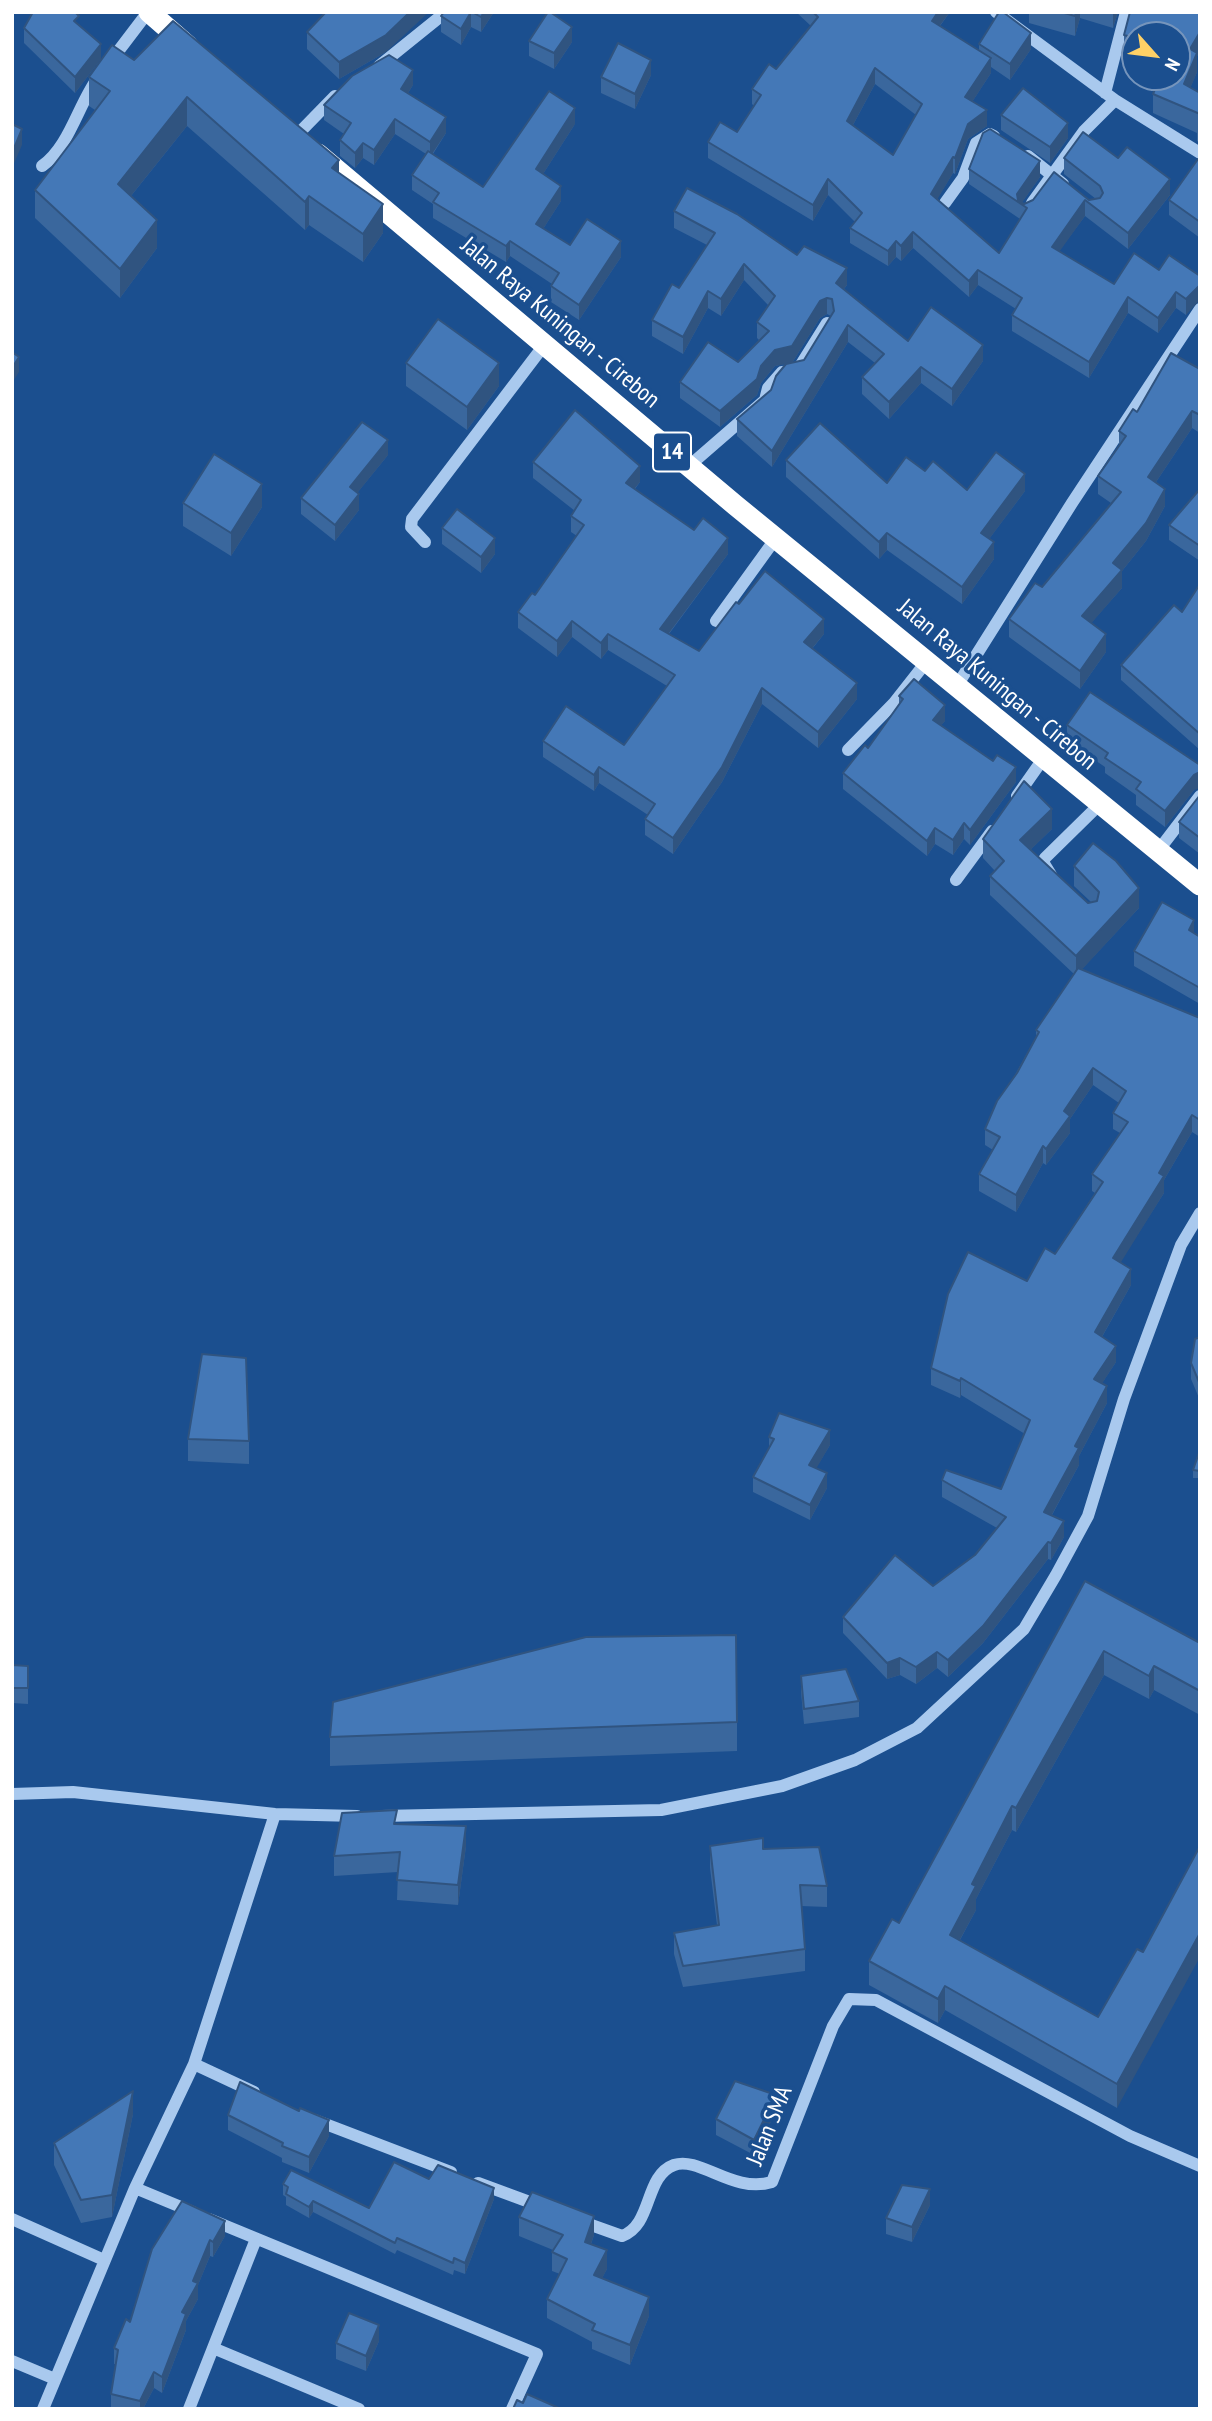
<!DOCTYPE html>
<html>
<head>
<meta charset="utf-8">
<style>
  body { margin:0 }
  #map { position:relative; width:1212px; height:2421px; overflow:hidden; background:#1b4f8f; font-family:"PT Sans Narrow",sans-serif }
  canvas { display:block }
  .frame { position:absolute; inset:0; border:14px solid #fff; pointer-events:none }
  .north { position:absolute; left:1121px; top:21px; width:70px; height:70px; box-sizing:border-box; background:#1b4f8f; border:2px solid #7695bc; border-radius:50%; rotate:118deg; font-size:19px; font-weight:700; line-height:28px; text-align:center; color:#fff }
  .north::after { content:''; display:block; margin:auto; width:24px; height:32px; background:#ffd166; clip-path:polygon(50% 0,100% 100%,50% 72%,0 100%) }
</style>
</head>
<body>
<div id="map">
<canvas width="1212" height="2421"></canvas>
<div class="frame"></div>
<div class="north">N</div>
</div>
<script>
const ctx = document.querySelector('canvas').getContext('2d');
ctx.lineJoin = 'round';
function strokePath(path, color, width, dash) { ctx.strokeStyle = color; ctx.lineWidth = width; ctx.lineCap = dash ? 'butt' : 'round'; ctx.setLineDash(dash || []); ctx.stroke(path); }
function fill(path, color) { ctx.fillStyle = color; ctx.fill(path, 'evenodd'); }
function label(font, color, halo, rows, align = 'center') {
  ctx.font = font + ' "PT Sans Narrow",sans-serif'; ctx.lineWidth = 7; ctx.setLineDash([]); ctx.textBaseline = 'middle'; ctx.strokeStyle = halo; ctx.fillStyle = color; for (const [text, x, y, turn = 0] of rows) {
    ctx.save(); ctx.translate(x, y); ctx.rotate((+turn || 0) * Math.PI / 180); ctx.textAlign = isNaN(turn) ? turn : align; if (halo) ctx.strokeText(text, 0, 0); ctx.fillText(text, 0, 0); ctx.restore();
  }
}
const minor = new Path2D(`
  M996,12L1115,100L1200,153
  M110,62L148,12
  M379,66L446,12
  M1105,93L1126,12
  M296,136L335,96
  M1028,156L1063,184
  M42,166C70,146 78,104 99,76
  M945,203L963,178L976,143L990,134L994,136
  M1032,203L1084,131L1115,100
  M689,466L765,400L768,388L782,372L797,371L827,323
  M425,542L411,527L412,519L545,344
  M716,621L776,538
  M958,684L1072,503L1200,309
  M848,750L894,703L927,661
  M1017,796L1043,759
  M1158,851L1200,796
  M1051,875L1043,862L1045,858L1100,804
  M956,880L992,831
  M12,1794L73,1792L275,1814L357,1816
  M382,1816L661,1810L782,1786L855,1760L917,1728L1024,1629L1056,1575L1088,1516L1124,1399L1181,1245L1200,1213
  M194,2064L254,2092
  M315,2120L451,2172
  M478,2183L543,2207
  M135,2188L193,2212
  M12,2219L104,2260
  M209,2219L537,2354L512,2409
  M580,2221L622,2236C653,2225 644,2176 674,2165C700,2156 733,2194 772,2182L833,2026L849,1999L876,2000L1130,2136L1200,2166
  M213,2348L359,2409
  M12,2361L55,2379
  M43,2409L135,2188L194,2064L275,1814
  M189,2409L256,2239`);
const highway = new Path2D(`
  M149,12L188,46
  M318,154L735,505L1200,885`);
const wall = new Path2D(`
  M444,12H494L481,32L471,27L461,45L441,32V16Z
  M796,12H950L940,26L979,50V44L1031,49L1010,80L991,67V73L972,102L987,126L968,139L955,174L953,173L937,199L999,253L1020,219L969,184V169L1040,177L1022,202L1024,204L1089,200L1096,199L1064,174V158H1118L1170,195L1128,249L1085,216L1059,251L1114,284L1159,270L1200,276L1186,315L1176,308L1158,333L1128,313L1089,378L1012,331V315L1016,309L978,285L969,297L913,248L901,261L896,257L888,266L850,243V228L855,222L828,195L813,221L708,158V142L737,132L754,106L752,104V89L776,69L811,26ZM875,84L916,115L893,155L853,125Z
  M1029,12H1118L1113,28L1080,18L1075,36L1029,23Z
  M1130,12H1200V51L1197,56V72L1190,88L1200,93V143L1197,141V133L1153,113V94L1160,77H1177V35H1135V57L1124,54V35Z
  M24,28L101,59L75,93L24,43Z
  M307,32L386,52L339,79L307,49Z
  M529,41L572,42L554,69L529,56Z
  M134,60L339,173L383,233L363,262L309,225L305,230L187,126L131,196L157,248L120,298L35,218V190L95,110L89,106V77Z
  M651,75L635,109L601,93V77Z
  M413,85L408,93L446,133L433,154L483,187L575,124L543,174L561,201L543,229L570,245L621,257L579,320L551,302V286L552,284L510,256L506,262L433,218V204L412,190V175L426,154L395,134L374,165L363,158L355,168L340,156V140L344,134L324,120V105Z
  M1001,115L1068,138L1050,163L1001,130Z
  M1200,161V238L1169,215V200Z
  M674,211L797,255L847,285L844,289L908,341L983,361L952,406L921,383L889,419L862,394V377L875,363L848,342L772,467L737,436V419L771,390L790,363L775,366L761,383L757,395L720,427L680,398V382L738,362L759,340L757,338V322L768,305L744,280L721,316L708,308L683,354L652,336V320L679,288L707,245L674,228ZM827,314L831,316L804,360L792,363L820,318Z
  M406,363L499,386L467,430L406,386Z
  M1200,369V433L1192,428L1156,482L1165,506L1146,541L1122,571V588L1091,623L1106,652L1080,689L1009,637V619L1042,587L1111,503L1098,494V476L1119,446V431L1137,412Z
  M388,455L357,493L359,510L335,541L301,514V498Z
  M786,460L887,483L967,490L1025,491L989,539L994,559L962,604L887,550L879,559L786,477Z
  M533,462L640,482L635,489L728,554L669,634L699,651L739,604L824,634L812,649L857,699L818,748L762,704L722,782L673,854L645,835V819L648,815L599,783L594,791L543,757V741L624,745L667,686L608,650L601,659L572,637L557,657L518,628V612L535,595L577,536L571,532V516L575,511L533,478Z
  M1200,489V561L1169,540V525Z
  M183,503L262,507L231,556L183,526Z
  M442,528L495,554L481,573L442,544Z
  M1200,584V750L1121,680V665L1182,612Z
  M899,696L945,721L941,725L1016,782L970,845L964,839L953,855L935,844L927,856L843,789V773L868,748L899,704Z
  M1067,725L1194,790L1165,827L1136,805V795L1105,773V767L1067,741Z
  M1200,795V854L1179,838V822Z
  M1052,829L1030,850L1088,903L1091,902L1074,886V866L1139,908L1081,970L1200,1018V1137L1192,1132L1164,1180V1193L1120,1262L1131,1285L1102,1337L1116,1362L1102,1383L1107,1403L1079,1456V1465L1052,1515L1064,1537L1051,1560L1048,1559L983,1643L948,1677L937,1668L916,1684L900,1675L887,1679L843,1633V1617L933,1586L975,1555L997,1528L942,1497V1480L1001,1489L1025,1434L961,1395L960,1398L931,1385V1368L1027,1281L1055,1254L1095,1193L1092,1191V1174L1120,1133L1113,1129V1113L1119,1103L1093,1085L1070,1119V1133L1046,1165L1043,1163L1016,1212L979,1191V1174L993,1150L985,1145V1129L1036,1037V1030L1074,974L990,895V876L995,871L983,858V839Z
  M1194,933L1200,937V1004L1134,966V951Z
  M1200,1337V1398H1199L1191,1379V1363Z
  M769,1437L830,1445L816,1468L827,1488L810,1520L753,1492V1477L769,1448Z
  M188,1439L249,1441V1464L188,1461Z
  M1200,1450V1478H1193V1470Z
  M1085,1581L1200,1643V1715L1154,1690L1149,1699L1104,1675L1016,1832L1012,1830L976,1899V1910L960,1940L1098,2017L1137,1949L1117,2108L945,2010L938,2023L869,1985V1961L899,1923Z
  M12,1665L28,1666V1704L12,1703Z
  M801,1676L859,1701V1717L804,1724L801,1692Z
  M737,1722V1751L330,1766V1737Z
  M397,1824L466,1846L458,1905L397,1900L398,1872L334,1876V1856Z
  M710,1846L763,1849L827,1886V1907L801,1906L805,1949V1971L683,1987L674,1954V1933L717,1925L710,1868Z
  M776,2111L754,2155L716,2135V2119Z
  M133,2114L112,2217L81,2223L54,2165V2143Z
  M228,2115L329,2136L309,2173L282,2162V2158L228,2130Z
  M429,2179L494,2199L465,2274L454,2270L453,2275L397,2250L395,2254L313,2212L309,2218L286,2205V2197L283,2195V2184L369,2208Z
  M930,2205L912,2242L886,2234V2218Z
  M519,2217L594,2235L591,2244L607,2269L602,2278L649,2316L630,2365L592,2349V2342L547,2318V2299L560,2274L552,2271V2252L553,2250L519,2236Z
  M225,2236L213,2257L210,2256L198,2285V2299L186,2321V2330L162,2393L154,2388L143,2409H111V2394L116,2364H114V2348L130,2322L152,2249Z
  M379,2341L366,2371L336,2359V2343Z`);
const shadedWall = new Path2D(`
  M410,12H429L386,52L339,79V62Z
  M471,12V27L461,45V29Z
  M484,12H494L481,32V17Z
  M938,12H950L932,36V21Z
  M1076,12H1080V18L1075,36V16Z
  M1113,12H1118L1113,28Z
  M572,27V42L554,69V53Z
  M1200,32V51L1197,56V72L1184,104V84L1190,49Z
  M1031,33V49L1010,80V64Z
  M101,44V59L75,93V77Z
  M991,58V73L965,113V97Z
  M651,60V75L635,109V94Z
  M875,68V84L847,136V121Z
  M413,70V85L401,104V89Z
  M187,97V126L118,212V184Z
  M575,108V124L536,185V169Z
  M987,110V126L968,139L955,174V158L968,124Z
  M446,117V133L430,157V142Z
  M395,119V134L374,165V150Z
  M1068,123V138L1050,163V147Z
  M22,129V145L12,168V153Z
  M363,143V158L355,168V153Z
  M953,157V173L931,210V194Z
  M339,160V189L332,168Z
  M1040,161V177L1021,204L1017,202V194Z
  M828,179V195L813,221V205Z
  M1170,179V195L1128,249V233Z
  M561,186V201L536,240V224Z
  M309,196V225L305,230V202Z
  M1085,200V216L1052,262V247Z
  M383,204V233L363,262V234Z
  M157,220V248L120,298V269Z
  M913,232V248L901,261V246Z
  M510,241V256L506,262V246Z
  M621,241V257L579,320V305Z
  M896,241V257L888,266V251Z
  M744,264V280L721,316V299Z
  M847,268V285L836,299V283Z
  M978,270V285L969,297V281Z
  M1200,285V300L1186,315V299Z
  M708,291V308L683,354V337Z
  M1176,292V308L1158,333V318Z
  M1128,297V313L1089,378V362Z
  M827,298V314L820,318L792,363L775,366L761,383L757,395L720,427V411L820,301Z
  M848,325V342L772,467V451Z
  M983,345V361L952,406V389Z
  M19,357V372L12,383V368Z
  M499,363V386L467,430V407Z
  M921,367V383L889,419V402Z
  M1192,411V428L1148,494V477Z
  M388,440V455L350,502V487Z
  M640,466V482L626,499V483Z
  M1025,474V491L981,550V533Z
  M262,484V507L231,556V533Z
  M1165,489V506L1146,541L1122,571V588L1082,634V616L1113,563Z
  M359,494V510L335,541V525Z
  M887,533V550L879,559V542Z
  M495,538V554L481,573V557Z
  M728,538V554L660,645V629Z
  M994,542V559L962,604V587Z
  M824,619V634L804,658V642Z
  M572,621V637L557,657V641Z
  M608,634V650L601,659V643Z
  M1106,634V652L1080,689V671Z
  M857,683V699L818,748V732Z
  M762,688V704L722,782L673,854V838Z
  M945,705V721L933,735V720Z
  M599,767V783L594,791V775Z
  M1016,767V782L970,845V830Z
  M1200,772V788L1194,790L1165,827V811L1194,775Z
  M1052,809V829L1020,860V840Z
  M964,823V839L953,855V840Z
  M935,828V844L927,856V841Z
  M1139,888V908L1076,976V956Z
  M1194,920V936L1189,930Z
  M1093,1068V1085L1070,1119V1133L1046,1165V1149L1064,1111Z
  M1192,1115V1132L1164,1180V1193L1113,1275V1258L1159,1173Z
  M1043,1146V1163L1016,1212V1195Z
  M1131,1269V1285L1095,1349V1332Z
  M1116,1346V1362L1094,1396V1379Z
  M961,1378V1395L960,1398V1381Z
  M1107,1386V1403L1079,1456V1465L1044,1529V1512L1075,1446Z
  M830,1430V1445L809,1481V1465Z
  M827,1473V1488L810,1520V1505Z
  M1064,1521V1537L1051,1560V1543Z
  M1048,1542V1559L983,1643L948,1677V1660Z
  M1104,1651V1675L1016,1832V1808Z
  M937,1652V1668L916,1684V1667Z
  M900,1658V1675L887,1679V1663Z
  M1154,1666V1690L1149,1699V1676Z
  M1012,1806V1830L976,1899V1910L950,1958V1935L972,1884Z
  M466,1826V1846L458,1905V1885Z
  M1200,1933V1957L1117,2108V2084Z
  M945,1986V2010L938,2023V1999Z
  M133,2091V2114L112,2217V2195Z
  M776,2095V2111L754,2155V2140Z
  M329,2120V2136L309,2173V2157Z
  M494,2188V2199L465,2274V2263Z
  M930,2189V2205L912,2242V2227Z
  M313,2201V2212L309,2218V2207Z
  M594,2216V2235L585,2261V2242Z
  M225,2221V2236L213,2257V2242Z
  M210,2240V2256L198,2285V2299L186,2321V2330L162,2393V2377L182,2312L193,2281Z
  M607,2250V2269L594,2294V2275Z
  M649,2297V2316L630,2365V2345Z
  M379,2325V2341L366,2371V2356Z
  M154,2372V2388L143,2409H140V2401Z`);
const building = new Path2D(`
  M33,12H75L79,16L74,21L101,44L75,77L24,28Z
  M326,12H410L386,35L339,62L307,32Z
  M444,12H471L461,29L441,16Z
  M472,12H484L481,17Z
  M548,12H550L572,27L554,53L529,41Z
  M813,12H938L932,21L991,58L965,97L987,110L968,124L955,158L953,157L931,194L999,253L1027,208L969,169L983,133L990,129L1040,161L1017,194L1018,200L1024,204L1033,200L1054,172L1089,200L1100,198L1103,193L1100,186L1064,158L1083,132L1118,158L1127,147L1170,179L1128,233L1085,200L1052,247L1114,284L1134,253L1159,270L1169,255L1200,276V285L1186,299L1176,292L1158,318L1128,297L1089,362L1012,315L1022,298L978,270L969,281L913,232L901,246L896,241L888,251L850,228L862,213L828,179L813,205L708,142L720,122L737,132L761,95L752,89L769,64L776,69L818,17ZM875,68L922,104L893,155L847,121Z
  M999,12H1003L1031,33L1010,64L979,44Z
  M1061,12H1076L1075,16Z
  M1130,12H1200V32L1190,49L1197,53L1184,84L1200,93V114L1153,94L1160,77H1177V35H1135V38L1124,35Z
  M173,21L339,160L332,168L383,204L363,234L309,196L305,202L187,97L118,184L157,220L120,269L35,190L110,91L89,77L112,45L134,60Z
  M618,43L651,60L635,94L601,77Z
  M389,55L413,70L401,89L446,117L430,142L395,119L374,150L363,143L355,153L340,140L351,123L324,105L352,76Z
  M1023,88L1068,123L1050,147L1001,115Z
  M549,91L575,108L536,169L561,186L536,224L570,245L587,219L621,241L579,305L551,286L559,273L510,241L506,246L433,202L439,193L412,175L428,151L483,187Z
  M12,124L22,129L12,153Z
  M1198,159L1200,161V222L1169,200Z
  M687,188L737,214L797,255L804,246L847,268L836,283L908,341L931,307L983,345L952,389L921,367L889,402L862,377L884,354L848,325L772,451L737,419L771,390L776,376L786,364L804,360L834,311L832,299L827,298L820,301L792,346L775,350L761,366L757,379L720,411L680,382L708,342L738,362L769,331L757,322L775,296L744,264L721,299L708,291L683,337L652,320L672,284L679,288L715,233L674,211Z
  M438,319L499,363L467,407L406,363Z
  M12,352L19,357L12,368Z
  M1171,353L1200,369V415L1192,411L1148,477L1165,489L1146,523L1113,563L1122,570L1082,616L1106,634L1080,671L1009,619L1035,583L1042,587L1121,492L1098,476L1126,436L1119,431L1133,409L1137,412Z
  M575,410L640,466L626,483L694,530L703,518L728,538L660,629L699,651L736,602L739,604L765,571L824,619L804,642L857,683L818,732L762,688L722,767L673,838L645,819L655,804L599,767L594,775L543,741L566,706L624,745L675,675L608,634L601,643L572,621L557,641L518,612L532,593L535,595L584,525L571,516L581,500L533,462Z
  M362,422L388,440L350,487L359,494L335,525L301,498Z
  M820,423L887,483L906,457L925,471L933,461L967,490L996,452L1025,474L981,533L994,542L962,587L887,533L879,542L786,460Z
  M214,454L262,484L231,533L183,503Z
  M1200,489V546L1169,525Z
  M457,509L495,538L481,557L442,528Z
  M1200,584V734L1121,665L1174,605L1182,612Z
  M914,679L945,705L933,720L993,761L997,755L1016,767L970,830L964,823L953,840L935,828L927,841L843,773L865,745L868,748L903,699L899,696Z
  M1090,692L1200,765V772L1194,775L1165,811L1136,789L1141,782L1105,758L1108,753L1067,725Z
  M1024,781L1052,809L1020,840L1088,903L1097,901L1099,892L1074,866L1093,843L1116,861L1139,888L1076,956L990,876L1004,861L983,839Z
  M1200,795V838L1179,822Z
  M1162,902L1194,920L1189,930L1200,937V988L1134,951Z
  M1078,968L1200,1018V1120L1192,1115L1159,1173L1164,1176L1113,1258L1131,1269L1095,1332L1116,1346L1094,1379L1107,1386L1075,1446L1079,1448L1044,1512L1064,1521L1051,1543L1048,1542L983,1626L948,1660L937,1652L916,1667L900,1658L887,1663L843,1617L895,1555L933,1586L975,1555L1006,1517L942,1480L946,1470L1001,1489L1030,1420L961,1378L960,1381L931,1368L948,1294L968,1252L1027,1281L1045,1248L1055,1254L1103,1182L1092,1174L1128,1122L1113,1113L1126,1091L1093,1068L1064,1111L1070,1116L1046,1149L1043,1146L1016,1195L979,1174L1000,1137L985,1129L997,1101L1017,1073L1039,1032L1036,1030Z
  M1200,1337V1382H1199L1191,1363L1195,1339Z
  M202,1354L246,1358L249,1441L188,1439Z
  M779,1413L830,1430L809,1465L827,1473L810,1505L753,1477L774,1439L769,1437Z
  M1200,1450V1471L1193,1470Z
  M1085,1581L1200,1643V1691L1154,1666L1149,1676L1104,1651L1016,1808L1012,1806L972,1884L976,1886L950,1935L1098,2017L1137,1949L1143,1952L1200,1846V1933L1117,2084L945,1986L938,1999L869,1961L892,1919L899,1923Z
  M736,1635L737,1722L330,1737L333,1702L586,1637Z
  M12,1665L28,1666V1688H12Z
  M846,1669L859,1701L804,1709L801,1676Z
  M397,1810L394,1824L466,1826L458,1885L397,1880L400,1852L334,1856L342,1813Z
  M763,1838V1849L819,1847L827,1886L800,1885L805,1949L683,1966L674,1933L719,1925L710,1846Z
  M735,2081L776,2095L754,2140L716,2119Z
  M240,2082L299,2111L300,2108L329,2120L309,2157L282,2146L283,2143L228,2115Z
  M133,2091L112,2195L81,2200L54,2143Z
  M394,2162L429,2179L438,2165L494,2188L465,2263L454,2258L453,2263L397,2238L395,2243L313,2201L309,2207L286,2194L288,2187L283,2184L291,2170L369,2208Z
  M902,2185L930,2189L912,2227L886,2218Z
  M532,2192L594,2216L585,2242L607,2250L594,2275L649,2297L630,2345L592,2330L595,2324L547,2299L567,2259L552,2252L563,2235L519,2217Z
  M182,2201L225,2221L213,2242L210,2240L193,2281L198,2283L182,2312L186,2314L162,2377L154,2372L140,2401L111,2394L118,2350L114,2348L126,2319L130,2322L152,2249Z
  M349,2313L379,2325L366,2356L336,2343Z
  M527,2394L561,2409H513L517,2400L523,2403Z`);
const shields = [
  [672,452,38]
];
const shieldNames = [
  ["14",672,452]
];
const streetNames = [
  ["Jalan Raya Kuningan - Cirebon",560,323,40],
  ["Jalan Raya Kuningan - Cirebon",997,685,40],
  ["Jalan SMA",770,2126,-68]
];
strokePath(minor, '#a9c9ee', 12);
strokePath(highway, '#fff', 21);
fill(wall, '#3a679d');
fill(shadedWall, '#305480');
fill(building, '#4478b7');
strokePath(building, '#305480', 2);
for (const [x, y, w] of shields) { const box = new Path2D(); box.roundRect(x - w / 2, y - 19.5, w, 39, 5); ctx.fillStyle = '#1b4f8f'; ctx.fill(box); strokePath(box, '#fff', 2); }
label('bold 23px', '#fff', null, shieldNames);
label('24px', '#fff', '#1b4f8f', streetNames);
</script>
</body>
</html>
